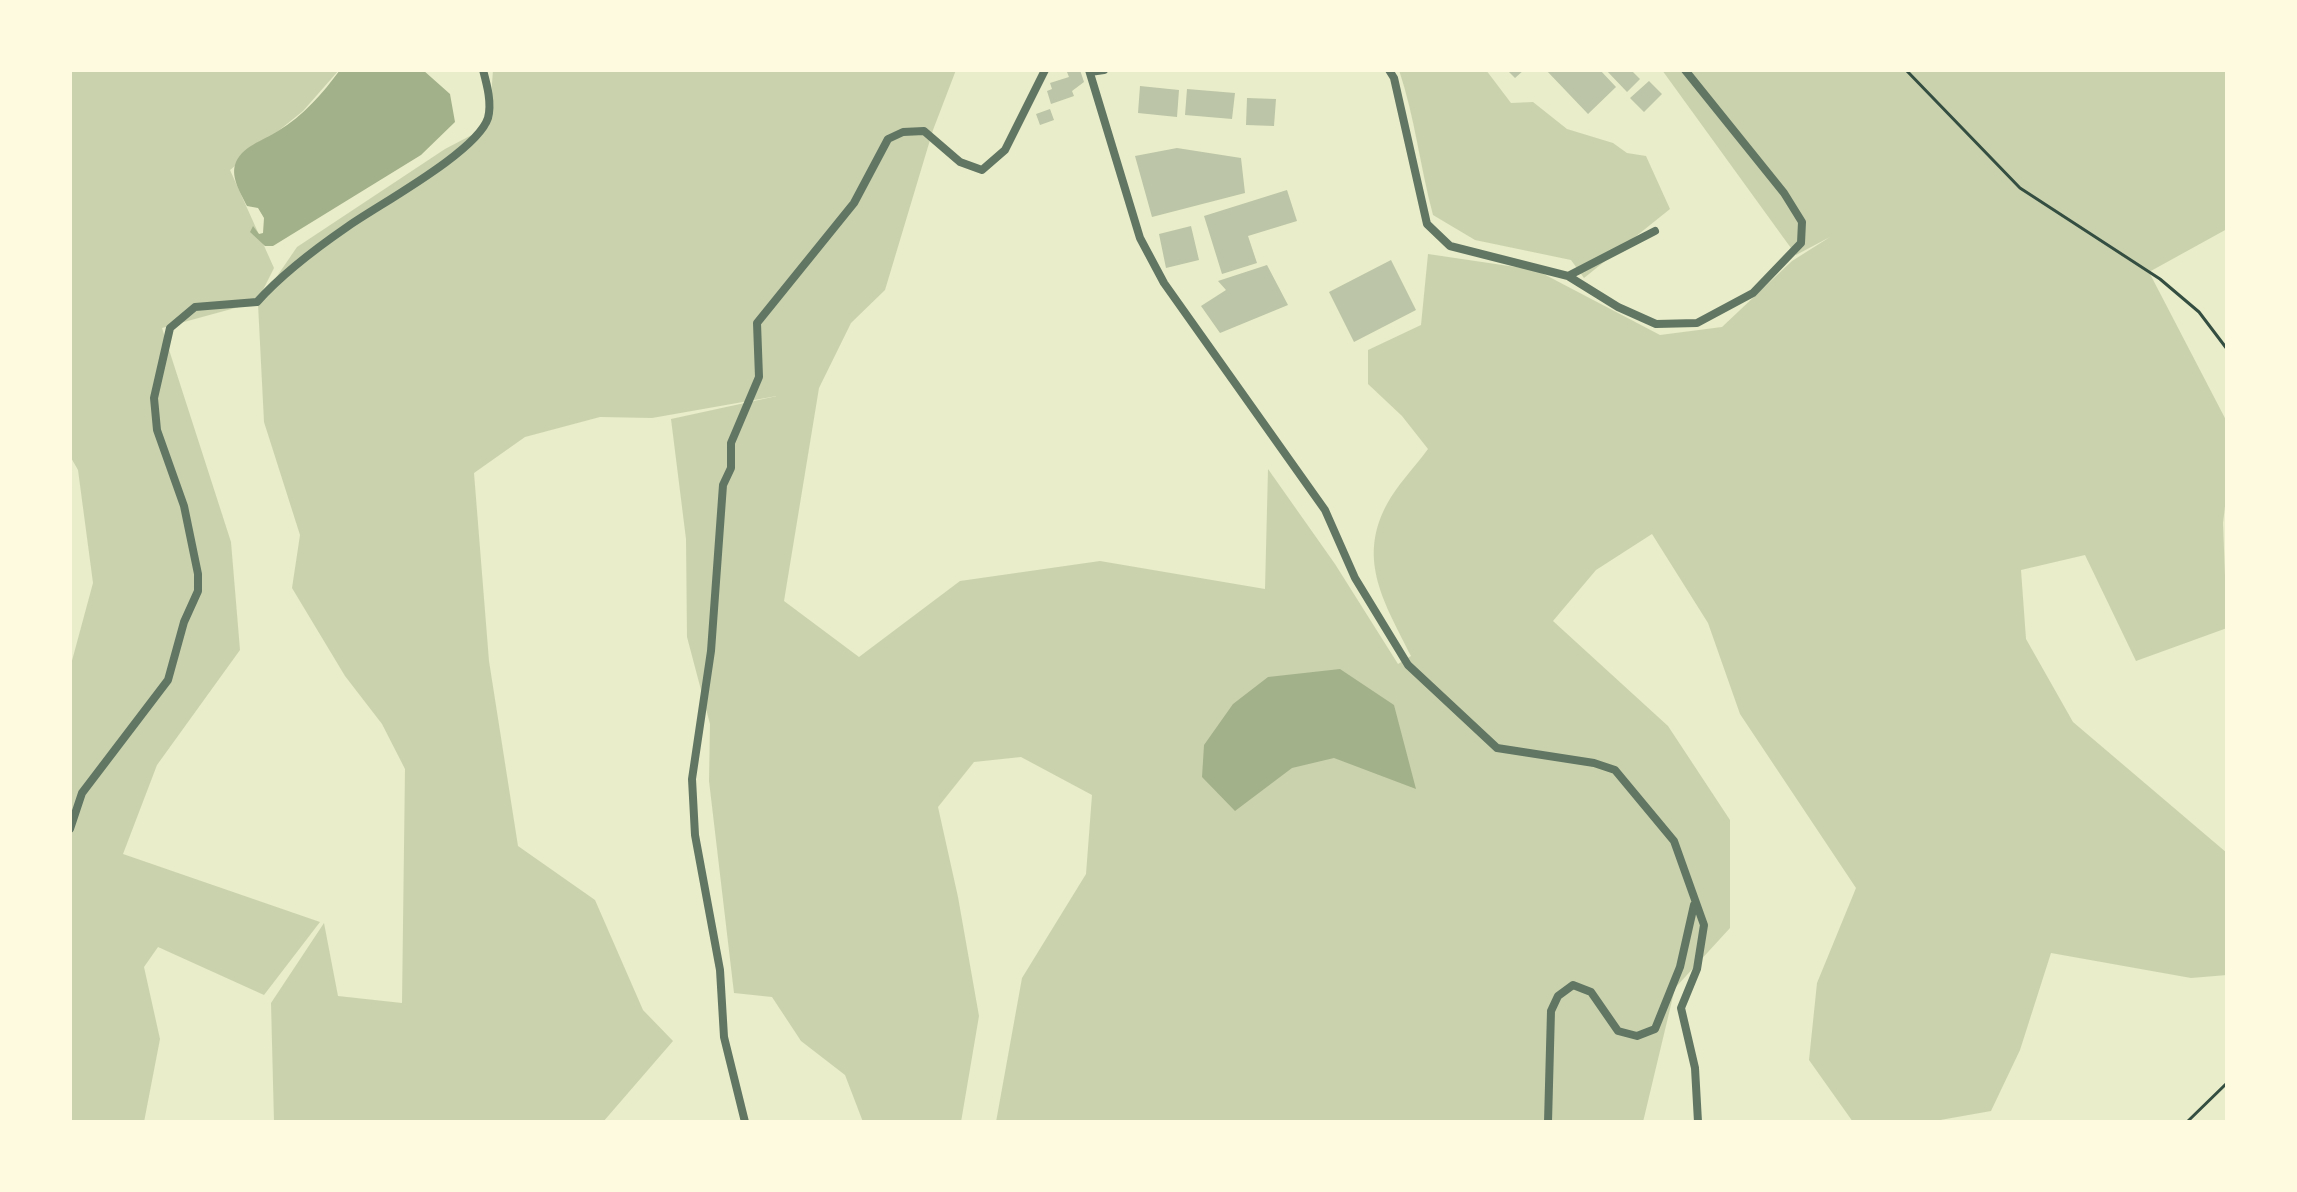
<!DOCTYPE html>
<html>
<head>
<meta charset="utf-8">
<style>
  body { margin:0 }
  #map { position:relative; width:2297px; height:1192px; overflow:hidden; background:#e9edc9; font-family:Spectral,serif }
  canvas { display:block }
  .frame { position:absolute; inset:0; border:72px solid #fefae0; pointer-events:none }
</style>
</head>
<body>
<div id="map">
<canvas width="2297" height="1192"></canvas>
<div class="frame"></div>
</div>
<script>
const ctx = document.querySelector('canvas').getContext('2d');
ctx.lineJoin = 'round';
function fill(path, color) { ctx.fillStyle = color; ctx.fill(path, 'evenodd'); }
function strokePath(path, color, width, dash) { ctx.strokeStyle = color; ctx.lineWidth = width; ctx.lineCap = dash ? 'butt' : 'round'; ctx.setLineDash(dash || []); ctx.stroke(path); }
const green = new Path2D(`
  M70,70H339L303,111L230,170L274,268L257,302L162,328L231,542L240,650L157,765L123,854L320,922L264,995L158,947L144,967L160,1039L144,1122H70V668L93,583L78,470L70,456Z
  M493,70H956L933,130L885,290L851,323L819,388L784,601L859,657L960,581L1100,561L1265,589L1268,469L1335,564L1398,664L1411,656C1386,605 1356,561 1387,504C1397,485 1415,467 1428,449L1402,416L1368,384V350L1421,325L1428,254L1536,270L1660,335L1722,327L1792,261L1830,237L1796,255L1662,70H2227V229L2149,272L2227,422V490L2223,523L2227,628L2136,661L2085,555L2021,570L2026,639L2073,722L2227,853V975L2191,978L2051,953L2020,1050L1991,1111L1929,1122H1853L1809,1060L1817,983L1856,888L1740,714L1708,623L1652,534L1596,570L1553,621L1668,726L1730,820V928L1675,988L1643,1122H996L1022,978L1086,874L1092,795L1021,757L974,762L938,807L958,897L979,1016L961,1122H863L845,1075L801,1041L772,997L734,993L709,781L710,724L687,637L686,539L671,419L777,396L652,418L600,417L525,437L474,473L489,661L518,846L595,900L643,1010L673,1041L603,1122H274L271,1003L324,923L338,996L402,1003L405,769L382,724L345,676L292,588L300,535L264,422L258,304L297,247L445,149L489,126Z
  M1399,70H1486L1511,103L1533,102L1567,129L1613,143L1627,153L1646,156L1670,209L1584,278L1571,260L1475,240L1433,215C1420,166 1415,118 1399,70Z`);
const water = new Path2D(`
  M340,70H423L450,94L455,122L421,155L273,246H265L250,232L253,226L259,234L263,233L264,218L258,208L247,206C241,194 231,178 235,165C241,146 263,141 278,131C303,116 323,93 340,70Z
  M1340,669L1394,705L1416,789L1334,758L1292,768L1235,811L1202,777L1204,745L1233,704L1268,677Z`);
const building = new Path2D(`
  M1080,70L1084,82L1072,91L1074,96L1051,104L1047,91L1052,89L1050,83L1069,77L1067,72Z
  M1507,70H1524L1515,78Z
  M1546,70H1600L1616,87L1588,114Z
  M1606,70H1631L1640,79L1627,92Z
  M1649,81L1662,94L1644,112L1630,98Z
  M1140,86L1179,90L1177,117L1138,113Z
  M1187,89L1235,93L1232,119L1185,115Z
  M1247,98L1276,99L1274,126L1246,125Z
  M1050,109L1054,120L1040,125L1036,114Z
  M1177,148L1241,158L1245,193L1152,217L1135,156Z
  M1287,190L1297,221L1248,236L1257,263L1222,274L1204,216Z
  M1191,226L1199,260L1166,268L1159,234Z
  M1391,260L1416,310L1354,342L1329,292Z
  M1267,265L1288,305L1220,333L1201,306L1226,290L1218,281Z`);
const path = new Path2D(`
  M1906,70L2020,188L2160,279L2199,312L2227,349
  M2187,1122L2227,1083`);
const minor = new Path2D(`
  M1089,70L1140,238L1164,283L1325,510L1355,578L1408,665L1497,748L1594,763L1615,770L1674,841L1704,925L1697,969L1681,1008L1695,1068L1698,1122
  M1389,70L1394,78L1427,224L1450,246L1568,276L1618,307L1656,324L1697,323L1753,293L1801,243L1802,222L1784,193L1685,70
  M1090,72L1104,70
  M1568,276L1655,231
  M70,829L82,793L168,680L184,622L198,591V574L184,506L157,430L154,398L170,328L195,307L257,302C283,273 315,249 347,227C378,205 477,152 488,118C492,103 487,85 483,70
  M745,1122L724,1037L720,970L695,835L692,779L711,651L723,485L731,468V443L759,377L757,323L854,203L888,139L903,132L924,131L960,162L982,170L1005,150L1045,70
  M1548,1122L1551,1011L1558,996L1573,985L1591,992L1618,1031L1637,1036L1655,1029L1680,967L1694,905`);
fill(green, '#cad2ad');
fill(water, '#a3b18a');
fill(building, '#bcc5a7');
strokePath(path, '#344e41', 3);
strokePath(minor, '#617663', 8);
</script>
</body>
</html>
